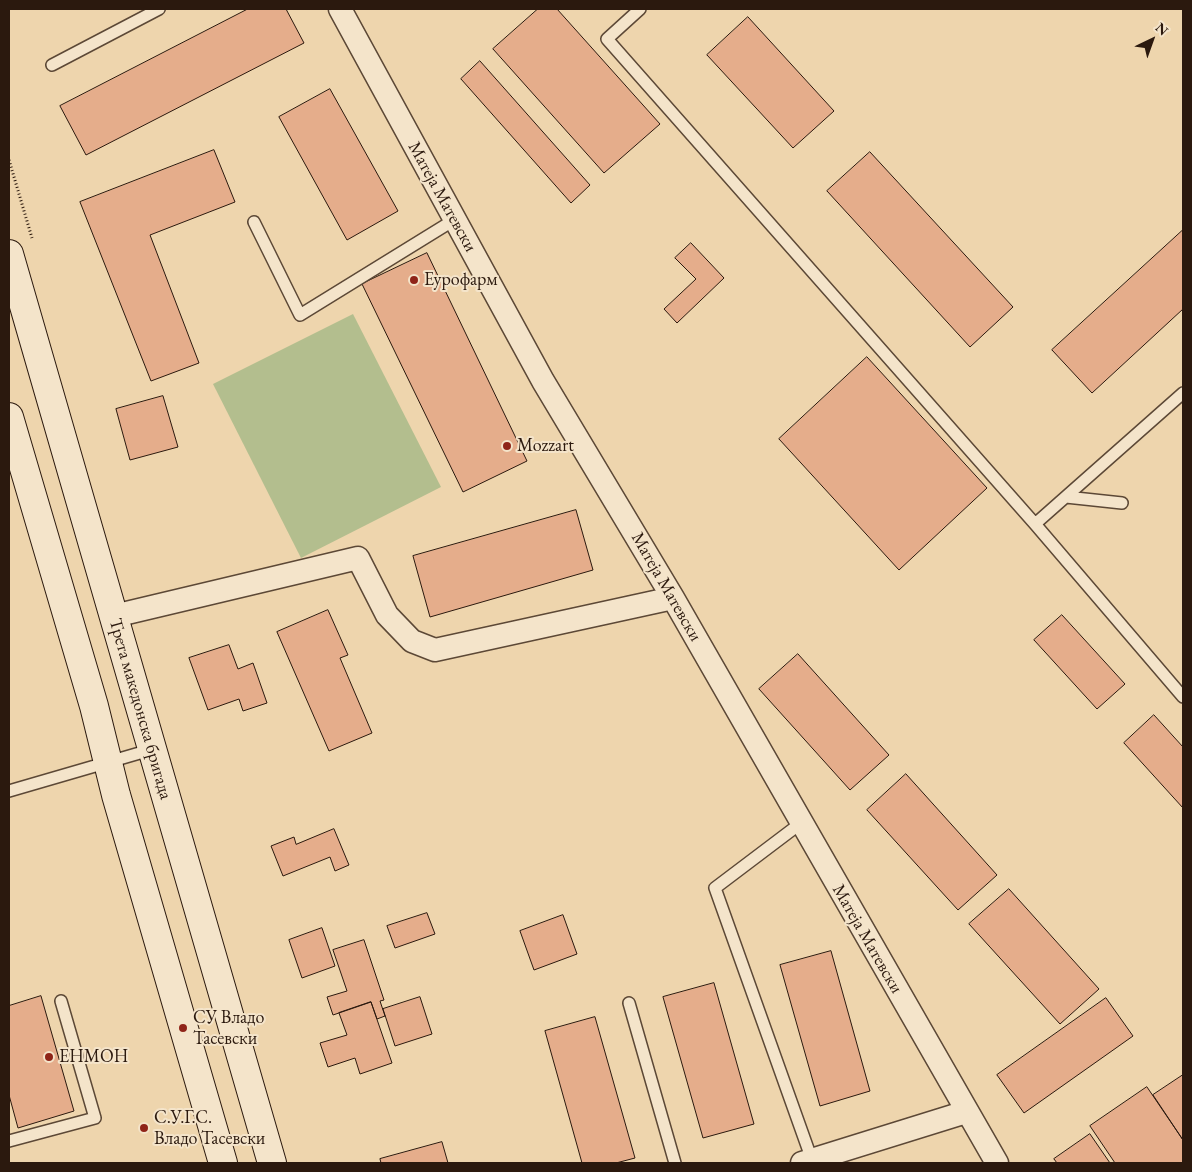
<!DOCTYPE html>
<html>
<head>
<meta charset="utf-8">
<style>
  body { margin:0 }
  #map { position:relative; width:1192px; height:1172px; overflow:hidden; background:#eed5ad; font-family:"EB Garamond",serif }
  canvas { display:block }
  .frame { position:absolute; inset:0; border:10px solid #2b190e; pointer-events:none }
  .north { position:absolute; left:1127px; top:15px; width:50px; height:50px; -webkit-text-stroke:4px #f4e4ca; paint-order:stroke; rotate:42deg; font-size:14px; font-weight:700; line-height:20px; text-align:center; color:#2b190e }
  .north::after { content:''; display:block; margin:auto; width:18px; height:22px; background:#2b190e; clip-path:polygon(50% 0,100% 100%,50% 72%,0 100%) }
</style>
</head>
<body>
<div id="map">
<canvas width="1192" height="1172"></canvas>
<div class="frame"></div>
<div class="north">N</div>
</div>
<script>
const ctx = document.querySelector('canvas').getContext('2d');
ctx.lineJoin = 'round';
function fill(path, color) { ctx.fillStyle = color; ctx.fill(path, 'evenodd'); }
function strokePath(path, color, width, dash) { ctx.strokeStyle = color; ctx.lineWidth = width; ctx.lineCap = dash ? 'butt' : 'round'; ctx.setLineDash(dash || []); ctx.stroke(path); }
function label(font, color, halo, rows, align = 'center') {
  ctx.font = font + ' "EB Garamond",serif'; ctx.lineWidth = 4; ctx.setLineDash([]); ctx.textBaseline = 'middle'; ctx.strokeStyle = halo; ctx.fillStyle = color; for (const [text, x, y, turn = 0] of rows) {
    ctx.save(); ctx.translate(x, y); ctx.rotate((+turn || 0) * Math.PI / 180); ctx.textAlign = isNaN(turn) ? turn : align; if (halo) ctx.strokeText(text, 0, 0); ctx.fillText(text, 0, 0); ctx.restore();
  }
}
const green = new Path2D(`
  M353,314L441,487L301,558L213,384Z`);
const building = new Path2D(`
  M248,9H286L304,43L86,155L60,106Z
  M538,9H557L660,124L604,173L493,49Z
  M748,17L834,111L793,148L707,55Z
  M480,61L590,185L571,203L461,79Z
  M330,89L398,211L347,240L279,117Z
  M214,150L235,202L150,235L199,363L151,381L80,202Z
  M870,152L1013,307L970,347L827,191Z
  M1183,230V309L1092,393L1052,350Z
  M691,243L724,278L677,323L664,309L696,279L675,258Z
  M427,253L527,461L463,492L362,284Z
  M867,357L987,488L899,570L779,439Z
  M163,396L178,447L130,460L116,409Z
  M576,510L593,570L430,617L413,556Z
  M328,610L348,655L340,658L372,733L329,751L277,632Z
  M1062,615L1125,684L1097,709L1034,640Z
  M229,645L238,669L253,663L267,703L243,711L239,699L208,710L189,658Z
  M798,654L889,755L850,790L759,689Z
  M1154,715L1183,747V808L1124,743Z
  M906,774L997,875L958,910L867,810Z
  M334,829L349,865L335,871L330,857L283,876L271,846L294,837L296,844Z
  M1009,889L1099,989L1060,1024L969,924Z
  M427,913L435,934L395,948L387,926Z
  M563,915L577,954L534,970L520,931Z
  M322,928L335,966L302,978L289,940Z
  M364,940L384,1000L380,1001L385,1016L377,1019L371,1002L333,1015L327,997L347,991L333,950Z
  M831,951L870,1091L820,1106L780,965Z
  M714,983L754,1124L703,1138L663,997Z
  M41,996L74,1111L18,1128L9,1095V1006Z
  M420,997L432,1034L395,1046L383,1009Z
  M1106,998L1133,1036L1024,1113L997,1075Z
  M371,1002L392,1063L360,1074L355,1058L328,1067L320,1043L347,1035L339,1013Z
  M595,1017L635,1158L616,1163H582L545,1031Z
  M1183,1075V1140L1153,1095Z
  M1147,1087L1183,1140V1163H1115L1090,1126Z
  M1090,1134L1110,1163H1057L1054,1159Z
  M442,1142L448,1163H381L380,1159Z`);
const path = new Path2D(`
  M9,160L32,238`);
const lane = new Path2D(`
  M640,9L607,39L1035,524L1183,697
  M52,65L159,9
  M254,222L300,315L454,220
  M1066,497L1122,503
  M1035,524L1183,393
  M9,791L150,750
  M801,823L715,888L812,1160
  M629,1003L675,1163
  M9,1141L95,1118L61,1001`);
const street = new Path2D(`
  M340,9L543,381L673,598L997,1163
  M114,616L358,558L387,615L412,641L435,650L673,598
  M802,1163L966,1112`);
const secondary = new Path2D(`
  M9,254C97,557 183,861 272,1163
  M9,417L94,706L116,795L223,1163`);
const markers = [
  [414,280,5,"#8f2418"],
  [507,446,5,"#8f2418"],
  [183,1028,5,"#8f2418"],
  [49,1057,5,"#8f2418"],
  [144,1128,5,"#8f2418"]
];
const streetNames = [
  ["Матеја Матевски",442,197,61],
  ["Матеја Матевски",666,587,60],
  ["Трета македонска бригада",140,709,74],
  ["Матеја Матевски",867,939,60]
];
const poiNames = [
  ["Еурофарм",424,280],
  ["Mozzart",517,446],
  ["СУ Владо",193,1018],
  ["Тасевски",193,1039],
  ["ЕНМОН",59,1057],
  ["С.У.Г.С.",154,1118],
  ["Владо Тасевски",154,1139]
];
fill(green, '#b3be8e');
fill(building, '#e5ad8b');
strokePath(building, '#2b190e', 1);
strokePath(lane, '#5c4836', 14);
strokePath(street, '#5c4836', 25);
strokePath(secondary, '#2b190e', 30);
strokePath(path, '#2b190e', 3, [1, 2.5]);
strokePath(lane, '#f4e4ca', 11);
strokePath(street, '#f4e4ca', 22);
strokePath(secondary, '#f4e4ca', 28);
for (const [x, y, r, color] of markers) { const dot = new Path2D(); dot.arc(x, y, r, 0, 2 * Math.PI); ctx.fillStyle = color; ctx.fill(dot); strokePath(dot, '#f4e4ca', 2); }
label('18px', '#2b190e', '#f4e4ca', streetNames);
label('18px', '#2b190e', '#f4e4ca', poiNames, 'left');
</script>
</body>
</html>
